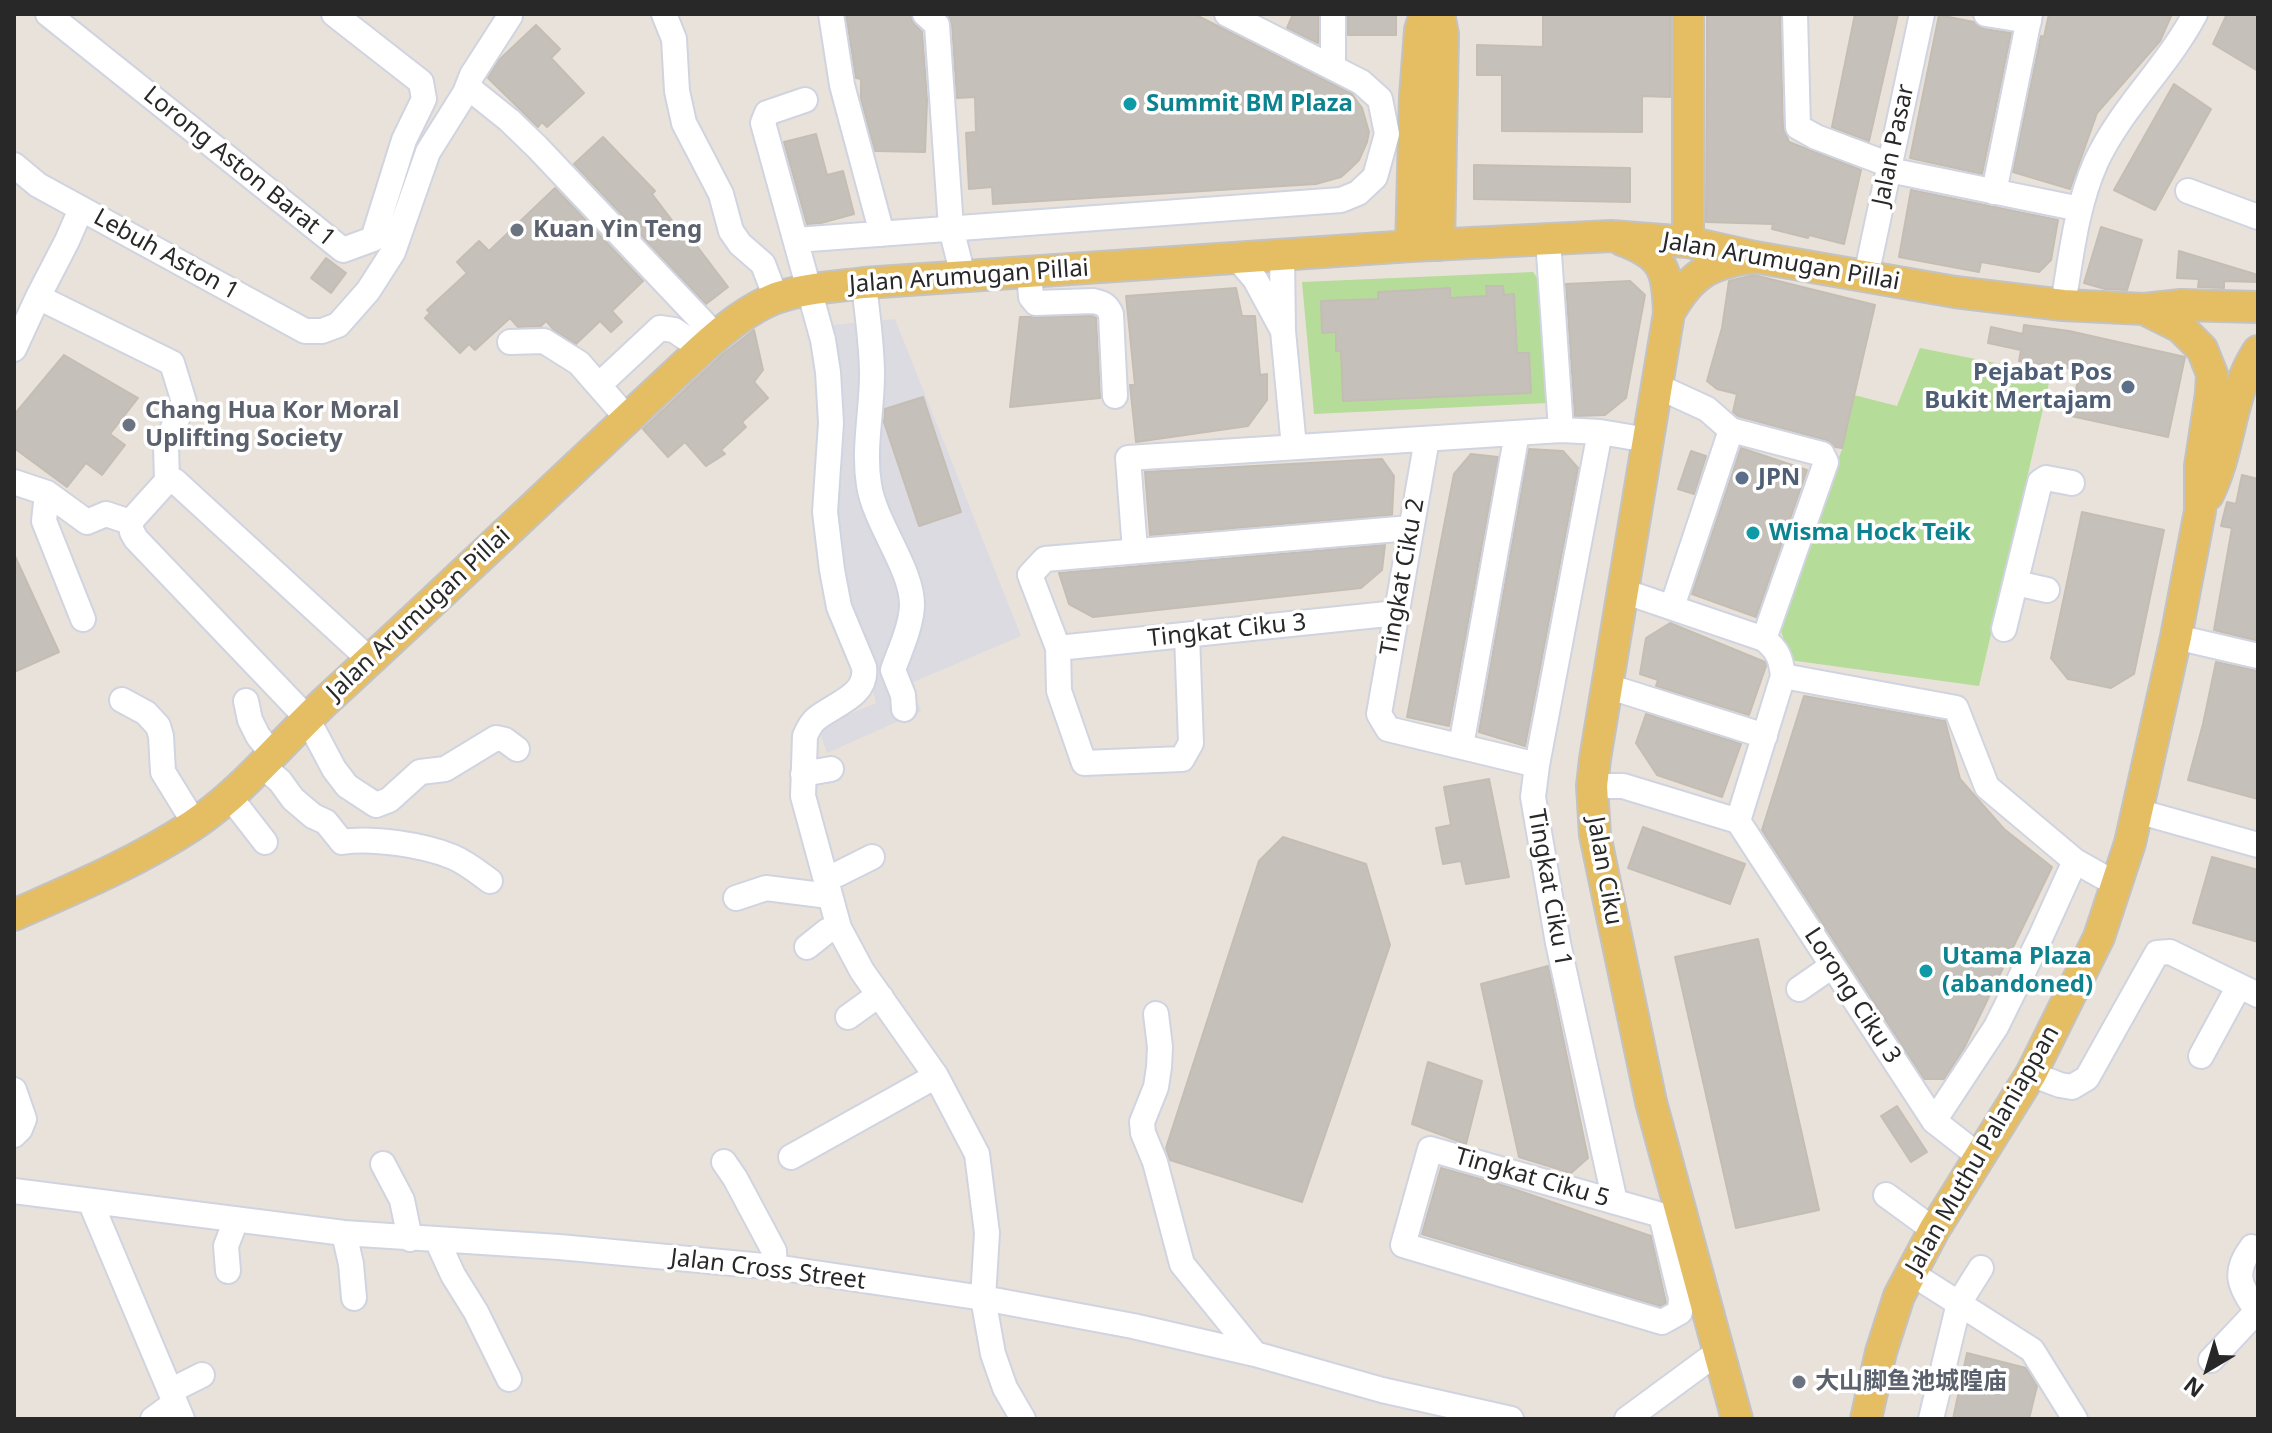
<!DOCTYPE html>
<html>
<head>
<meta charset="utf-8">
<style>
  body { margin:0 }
  #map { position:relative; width:2272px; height:1433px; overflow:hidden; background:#e9e2da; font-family:"Noto Sans",sans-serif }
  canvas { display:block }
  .frame { position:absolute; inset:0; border:16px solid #282828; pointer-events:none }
  .north { position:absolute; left:2168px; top:1329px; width:80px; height:80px; -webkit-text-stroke:6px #fff; paint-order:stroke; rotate:218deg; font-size:22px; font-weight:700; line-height:32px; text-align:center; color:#282828 }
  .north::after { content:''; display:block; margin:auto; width:28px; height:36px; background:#282828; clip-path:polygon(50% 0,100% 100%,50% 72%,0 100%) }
</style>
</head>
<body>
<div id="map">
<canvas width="2272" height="1433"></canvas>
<div class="frame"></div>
<div class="north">N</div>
</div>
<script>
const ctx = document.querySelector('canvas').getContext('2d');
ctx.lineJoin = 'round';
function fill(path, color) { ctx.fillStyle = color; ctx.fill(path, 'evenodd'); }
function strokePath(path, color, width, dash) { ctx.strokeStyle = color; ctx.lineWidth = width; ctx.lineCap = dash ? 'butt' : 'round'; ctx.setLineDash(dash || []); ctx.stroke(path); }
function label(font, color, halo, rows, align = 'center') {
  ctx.font = font + ' "Noto Sans","Noto Sans SC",sans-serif'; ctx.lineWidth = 7; ctx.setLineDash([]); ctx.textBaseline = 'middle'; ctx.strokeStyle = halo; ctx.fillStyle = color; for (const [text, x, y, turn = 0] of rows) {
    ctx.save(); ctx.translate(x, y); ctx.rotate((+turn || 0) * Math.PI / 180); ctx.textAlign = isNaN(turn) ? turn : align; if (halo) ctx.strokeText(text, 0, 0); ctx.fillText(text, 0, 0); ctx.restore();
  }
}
const industrial = new Path2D(`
  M895,319L1021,636L911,683L921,711L827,753L818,727L876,703L834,543L842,394L831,325Z`);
const green = new Path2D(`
  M1533,272L1541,283L1548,403L1314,414L1302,282Z
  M1920,348L2051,374L1979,686L1789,660L1779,623L1842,449L1854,395L1897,406Z`);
const building = new Path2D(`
  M846,14H910L914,24L922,32L927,100L925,152L875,151L861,99V79L856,78Z
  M947,14H1194L1352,94L1362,108L1369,132L1367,142L1359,160L1351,168L1341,177L1316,184L993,204L992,187L969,189L966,133L976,132L975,97L957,98L952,24Z
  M1293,14H1318V43L1287,28Z
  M1348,14H1396V35H1348Z
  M1543,14H1670V97L1642,96V132L1502,131V75H1477V45L1543,47Z
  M1707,14H1780L1783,127L1789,142L1861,170L1844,244L1809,235L1808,238L1772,229L1773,224L1706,222Z
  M1855,14H1898L1869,141L1832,127Z
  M2049,14H2172L2160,41L2097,113L2070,189L2013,172L2041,36L2044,37Z
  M2227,14H2258V71L2213,44Z
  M1939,15L1974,22L1984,29L2011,33L1982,174L1910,158Z
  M536,25L560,49L551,58L584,93L547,127L542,122L538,127L488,78L499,60Z
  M2174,84L2211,109L2155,210L2114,190Z
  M816,134L827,175L843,171L854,214L821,223L807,224L784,142Z
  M603,137L655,191L652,194L690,244L693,241L728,287L706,304L574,164Z
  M1474,165L1630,168V202L1474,199Z
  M555,188L643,281L612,311L622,322L611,332L600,321L576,344L554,330L546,321L541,326L518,327L510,318L475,350L469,344L460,353L425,318L430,313L427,310L467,273L457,262L479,241L489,251Z
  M1911,190L2058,220L2051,260L2039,272L1981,262L1979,272L1899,257Z
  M2101,227L2142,240L2127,290L2105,289L2084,283Z
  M2179,251L2258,275V282L2224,281V288L2198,287L2199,279L2177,278Z
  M326,258L346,273L331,293L311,278Z
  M1754,275L1875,305L1842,448L1835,447L1826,440L1738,416L1733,412L1737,394L1717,389L1707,381L1722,328L1729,281Z
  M1630,281L1645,295L1626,398L1605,415L1575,416L1566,284Z
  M1486,286H1503L1504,295L1514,294L1517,353H1529L1531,393L1343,401L1341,351H1336V332L1322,333L1321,301L1378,299V292L1450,288V298L1487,296Z
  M1236,288L1242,316H1255L1260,375L1267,374V400L1248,426L1136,442L1130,385H1135L1126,296Z
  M1092,316L1096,318L1100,398L1010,407L1020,317Z
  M2024,325L2069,331L2185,357L2168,437L2071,416L2080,370L2019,361L2021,350L1988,343L1991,327L2023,334Z
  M754,330L763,370L754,382L768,398L742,422L746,427L721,450L725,454L706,466L685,442L668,457L643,429L722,355Z
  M64,355L138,398L110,434L125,445L102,475L86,463L67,487L14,448V415Z
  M923,397L961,512L919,526L884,422L885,409Z
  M1741,448L1807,470L1756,617L1692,594Z
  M1529,449L1563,451L1578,468L1525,746L1479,732Z
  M1691,451L1706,456L1694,494L1678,489Z
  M1471,454L1498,457L1449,726L1407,717L1454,474Z
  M1382,459L1394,476L1392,515L1150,535L1145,472Z
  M2242,475L2258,479V641L2214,630L2232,528L2221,526L2227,502L2236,504Z
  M2082,512L2164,530L2134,674L2111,688L2068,679L2051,658Z
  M1385,545L1382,570L1361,588L1093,617L1069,604L1059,573Z
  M14,554L59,652L14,672Z
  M1670,623L1765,662L1766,666L1749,715L1656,686L1658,680L1640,674L1646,638Z
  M2216,662L2258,671V799L2188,780L2203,724Z
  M1804,696L1945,721L1960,779L2004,829L2052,867L1964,1048L1944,1079H1924L1762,830Z
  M1646,714L1741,744L1722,797L1657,775L1636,743Z
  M1489,779L1509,877L1466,884L1461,861L1443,864L1436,828L1451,825L1444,787Z
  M1643,827L1745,864L1730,904L1628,868Z
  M1283,837L1366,864L1390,945L1302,1202L1170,1160L1166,1148L1259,861Z
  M2212,857L2258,870V942L2193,923Z
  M1758,939L1819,1210L1736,1228L1675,957Z
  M1548,966L1588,1158L1571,1173L1519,1157L1481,984Z
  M1428,1062L1482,1081L1466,1144L1412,1124Z
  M1897,1106L1927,1152L1911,1162L1881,1116Z
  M1441,1168L1505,1186L1651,1236L1666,1303L1660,1306L1422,1234Z
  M1967,1353L2026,1368L2037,1386L2029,1419H1953Z`);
const minor = new Path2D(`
  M48,14L343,250L373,239L404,140L424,99L421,82L334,14
  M664,14L674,39L677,91L684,123L721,194L731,231L740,244L763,264L776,298
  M831,14L842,85L882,234
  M925,14L937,25L951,228L963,276
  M1333,14V66
  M1795,14L1798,127L1816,137L1890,165
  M1986,14L2029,21
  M465,93L472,75L510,16
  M805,100L767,113L763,123L823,340L828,372L831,423L825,512L832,570L839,607L864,667C868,696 834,704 816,719C811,723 808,729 805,736L803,796L839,928L862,971L936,1076L977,1154L987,1233L983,1298L993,1354L1005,1388L1023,1419
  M14,165L38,185L305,331H322L338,325L368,291L393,252L428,152L465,93L474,92L509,120L537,147L716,336
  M1889,170L2080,209
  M2188,191L2258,217
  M1994,192L2030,14
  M81,209L67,241L38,297L172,363L184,402L166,445L167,481
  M1548,239L1561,430
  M796,240L1341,200L1358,193L1375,177L1387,134L1380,99L1361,82L1227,14
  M1282,255L1283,331L1294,447
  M1236,257L1255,279L1282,329
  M1029,272L1031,297L1036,303L1093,301C1103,303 1107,305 1111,314L1115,396
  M1866,276L1922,14
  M864,283C867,314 872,344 872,375C872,412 863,448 869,485C875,524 913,570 912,606C911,627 900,650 893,670L903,695L904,709
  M2063,305C2071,257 2076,207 2096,162C2121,108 2167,67 2195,14
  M510,342L544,341L579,363L627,418
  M14,349L38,297
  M599,385L660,328L674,330L702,349
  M1657,386L1707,409L1731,430L1822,454L1826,462L1764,639
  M1600,432L1537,765L1533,797L1558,943L1615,1202
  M1427,439L1379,714L1388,729L1537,765
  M14,482L47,493L87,522L106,514L130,522
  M47,493L44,521L83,619
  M1135,551L1128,458L1561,430L1600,432L1648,440
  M2016,583L2047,590
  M1623,591L1764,639C1778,650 1781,659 1783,676L1738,821
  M1672,607L1731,430
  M2004,629L2040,482L2046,478L2072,483
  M1187,635L1191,743L1182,759L1084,763L1059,691L1058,648L1030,575L1045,559L1410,528
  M2176,637L2258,656
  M1058,648L1397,613
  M370,660L175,481H167L130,522L132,532L136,539L307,718L334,769L347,786L376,805L389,800L420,772L445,769L496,738L505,740L517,749
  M1783,676L1956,708L1987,787L2075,861L2116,884
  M1607,686L1765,736
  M122,700L146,713L158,726L161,736L163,772L195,824
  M246,701L250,720L258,736L273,755
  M1461,746L1517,433
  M262,766L280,781L293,799L313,816L326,822L342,842C371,837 425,845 453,857C467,863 479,873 490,881
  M803,774L831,769
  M1592,786H1623L1738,821
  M230,797L265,842
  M2137,811L2258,845
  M1738,821L1934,1121L1980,1157
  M826,878L838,874L872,857
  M736,898L766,888L829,896
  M807,947L827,931L839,928
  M1799,989L1832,966
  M1156,1014L1160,1047L1159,1067L1156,1087L1142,1122L1143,1133L1155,1162L1182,1264L1255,1354
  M848,1017L873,999L881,997
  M2201,1056L2239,986
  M2031,1074L2060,1085L2072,1087L2087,1078L2157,953L2170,952L2258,995
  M14,1090L24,1119L20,1129L14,1135
  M1934,1121L1996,1027L2041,936L2075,861
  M791,1157L936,1076
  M724,1162L735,1178L774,1251L775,1267
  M383,1164L402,1200L410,1239
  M14,1191L344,1233L559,1247L775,1267L983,1298L1133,1326L1255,1354L1382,1390L1511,1419
  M1886,1195L1934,1230
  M90,1201L182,1419
  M1661,1215L1681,1298L1680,1312L1662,1322L1403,1245L1430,1149L1661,1215L1683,1222
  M344,1233L351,1264L354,1298
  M437,1240L453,1275L476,1312L509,1379
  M2252,1247C2232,1273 2240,1286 2257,1311
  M228,1271L226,1246L236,1220
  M1911,1273L2032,1350L2075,1419
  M2211,1360L2258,1310
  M170,1391L202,1375
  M153,1419L175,1403
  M1627,1419L1718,1352
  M1931,1419L1959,1303L1981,1268`);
const major = new Path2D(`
  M1688,14V242
  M1622,240C1665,256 1667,270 1669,313L1595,759L1592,786L1595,835L1651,1102L1737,1419
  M1439,245L1443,34L1439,14
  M1411,246L1415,96L1420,30L1425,14
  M1669,313C1690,276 1707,264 1750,258
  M2208,495C2231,449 2229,395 2258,351
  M14,915C75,888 137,862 193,825C245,790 284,739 330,697C455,582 578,464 702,349C724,329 748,309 776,298C804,288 835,287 864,283L1411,246L1611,236L1688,242L1755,257L1955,292L2063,305L2144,309L2181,305L2258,307
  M1866,1419L1881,1352L1899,1296L1934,1230L2031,1074L2099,937L2130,843L2176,637L2200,511V466L2211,393L2212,374L2202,349L2180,327L2144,309`);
const markers = [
  [1130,104,8,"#0f9aa8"],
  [517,230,8,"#6b7280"],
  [2128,387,8,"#5c6f8a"],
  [129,425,8,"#6b7280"],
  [1742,478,8,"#5c6f8a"],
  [1753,533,8,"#0f9aa8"],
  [1926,971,8,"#0f9aa8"],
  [1799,1382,8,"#6b7280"]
];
const cultureNames = [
  ["Summit BM Plaza",1146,104],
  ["Wisma Hock Teik",1769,533],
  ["Utama Plaza",1942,957],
  ["(abandoned)",1942,985]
];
const streetNames = [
  ["Jalan Pasar",1894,145,-78],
  ["Lorong Aston Barat 1",239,167,39],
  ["Lebuh Aston 1",166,255,29],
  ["Jalan Arumugan Pillai",1781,262,10],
  ["Jalan Arumugan Pillai",969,277,-4],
  ["Tingkat Ciku 2",1403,577,-80],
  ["Jalan Arumugan Pillai",419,614,-43],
  ["Tingkat Ciku 3",1227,631,-6],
  ["Jalan Ciku",1604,871,80],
  ["Tingkat Ciku 1",1549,888,80],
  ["Lorong Ciku 3",1852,996,57],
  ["Jalan Muthu Palaniappan",1983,1150,-60],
  ["Tingkat Ciku 5",1532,1178,16],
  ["Jalan Cross Street",768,1270,7]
];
const worshipNames = [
  ["Kuan Yin Teng",533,230],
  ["Chang Hua Kor Moral",145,411],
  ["Uplifting Society",145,439],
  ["大山脚鱼池城隍庙",1815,1382]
];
const serviceNames = [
  ["Pejabat Pos",2112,373],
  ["Bukit Mertajam",2112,401],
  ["JPN",1758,478,"left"]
];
fill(industrial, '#dcdbe2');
fill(green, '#b6dc9a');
fill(building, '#c5c0b9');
strokePath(building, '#c4bdb4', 2);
strokePath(minor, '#d0d4e0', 28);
strokePath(major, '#c3c3c3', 34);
strokePath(minor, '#fff', 24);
strokePath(major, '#e5be63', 30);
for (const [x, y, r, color] of markers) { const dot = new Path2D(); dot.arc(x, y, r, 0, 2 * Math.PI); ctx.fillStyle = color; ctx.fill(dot); strokePath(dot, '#fff', 3); }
label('bold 24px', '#0d838f', '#fff', cultureNames, 'left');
label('24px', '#282828', '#fff', streetNames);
label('bold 24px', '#5b616d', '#fff', worshipNames, 'left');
label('bold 24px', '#4e5e75', '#fff', serviceNames, 'right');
</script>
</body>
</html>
